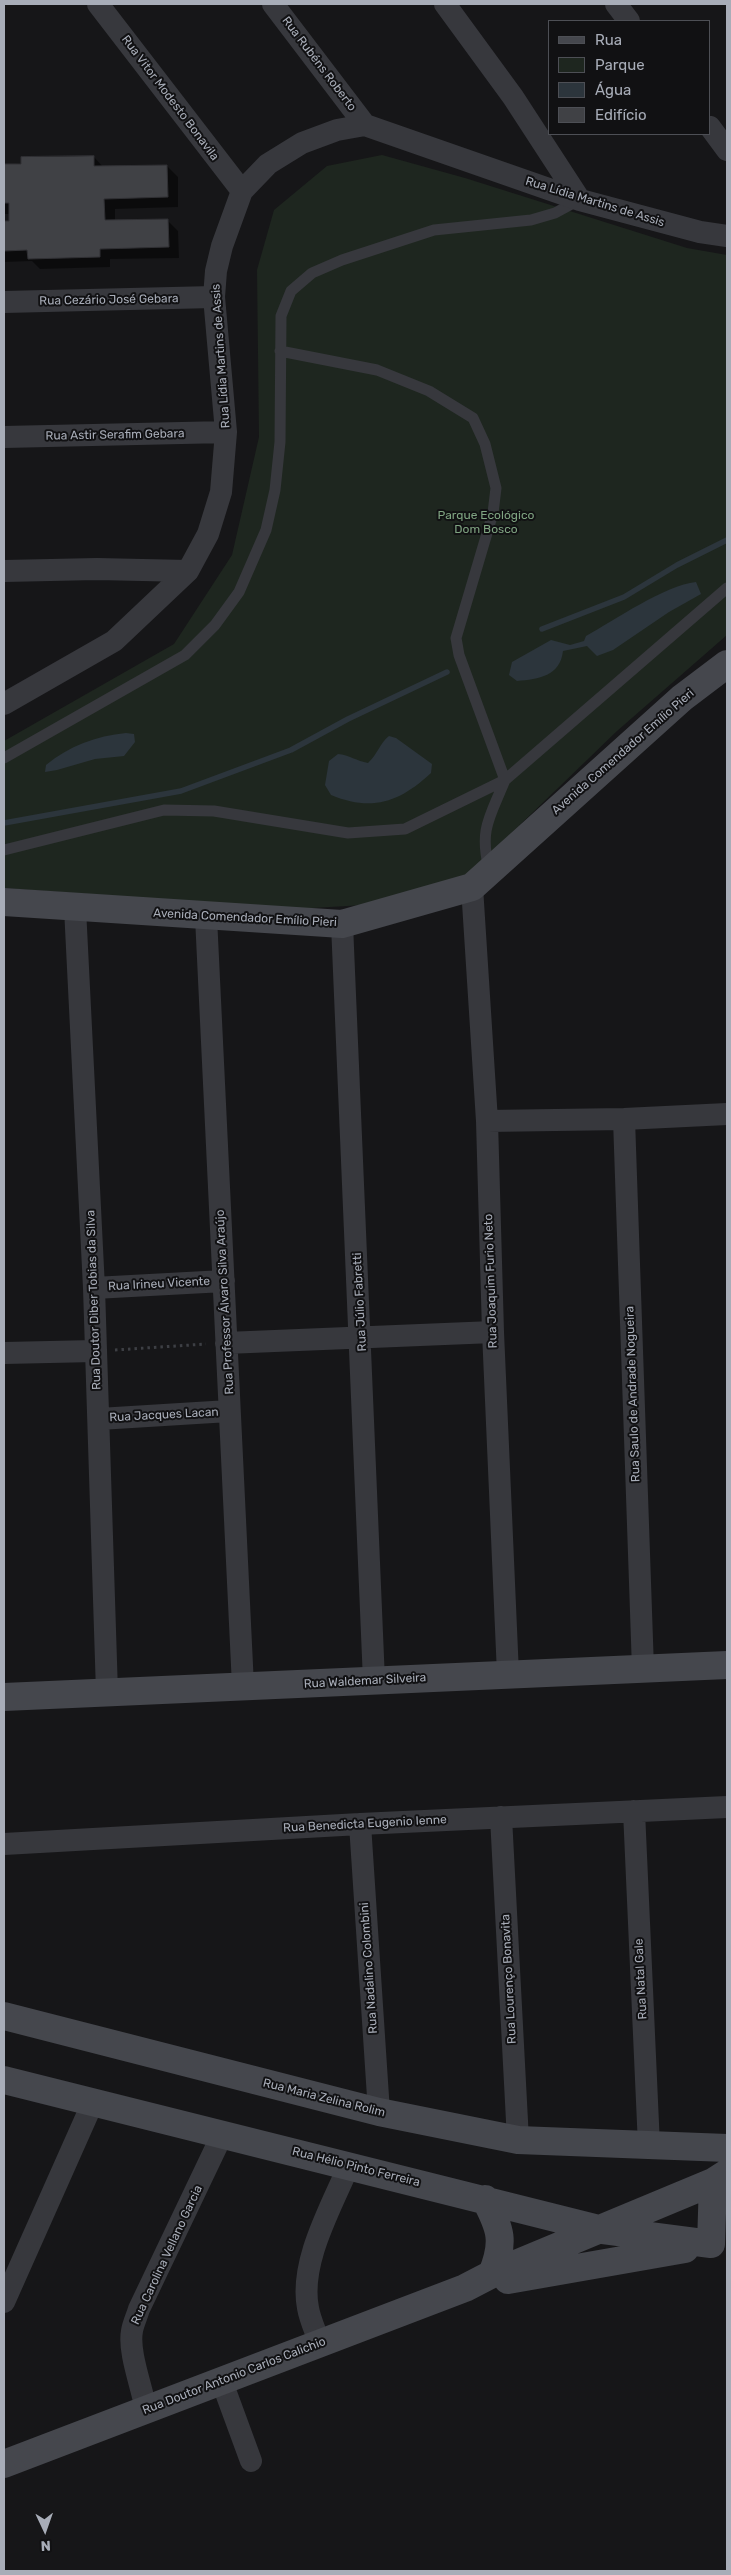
<!DOCTYPE html>
<html>
<head>
<meta charset="utf-8">
<style>
  body { margin:0 }
  #map { position:relative; width:731px; height:2575px; overflow:hidden; background:#161618; font-family:Rubik,sans-serif }
  canvas { display:block }
  .frame { position:absolute; inset:0; border:5px solid #a8adb8; pointer-events:none }
  .legend { position:absolute; left:548px; top:20px; width:162px; height:115px; box-sizing:border-box; background:#111113; border:1px solid #4d4f55; margin:0; padding:6px 9px; list-style:none; font-size:15px; color:#a8adb8 }
  .legend li { display:flex; align-items:center; gap:10px; height:25px }
  .legend b { width:25px; border:1px solid #4d4f55 }
  .north { position:absolute; left:20px; top:2505px; width:50px; height:50px; -webkit-text-stroke:4px #111113; paint-order:stroke; rotate:177deg; font-size:14px; font-weight:700; line-height:20px; text-align:center; color:#a8adb8 }
  .north::after { content:''; display:block; margin:auto; width:18px; height:22px; background:#a8adb8; clip-path:polygon(50% 0,100% 100%,50% 72%,0 100%) }
</style>
</head>
<body>
<div id="map">
<canvas width="731" height="2575"></canvas>
<div class="frame"></div>
<ul class="legend">
<li><b style="height:6px;background:#45474d"></b>Rua</li>
<li><b style="height:14px;background:#1e261f"></b>Parque</li>
<li><b style="height:14px;background:#2c353c"></b>Água</li>
<li><b style="height:14px;background:#404145"></b>Edifício</li>
</ul>
<div class="north">N</div>
</div>
<script>
const ctx = document.querySelector('canvas').getContext('2d');
ctx.lineJoin = 'round';
function fill(path, color) { ctx.fillStyle = color; ctx.fill(path, 'evenodd'); }
function strokePath(path, color, width, dash) { ctx.strokeStyle = color; ctx.lineWidth = width; ctx.lineCap = dash ? 'butt' : 'round'; ctx.setLineDash(dash || []); ctx.stroke(path); }
function label(font, color, halo, rows, align = 'center') {
  ctx.font = font + ' Rubik,sans-serif'; ctx.lineWidth = 4; ctx.setLineDash([]); ctx.textBaseline = 'middle'; ctx.strokeStyle = halo; ctx.fillStyle = color; for (const [text, x, y, turn = 0] of rows) {
    ctx.save(); ctx.translate(x, y); ctx.rotate((+turn || 0) * Math.PI / 180); ctx.textAlign = isNaN(turn) ? turn : align; if (halo) ctx.strokeText(text, 0, 0); ctx.fillText(text, 0, 0); ctx.restore();
  }
}
const green = new Path2D(`
  M382,155L465,178L687,248L727,255V635L617,731L469,874L382,904L295,909L4,888V741L174,644L232,555L259,437L257,270L274,210L327,166Z`);
const water = new Path2D(`
  M696,582L701,594L669,612L613,650L597,656L587,646L563,651C560,676 539,679 517,681L509,675L512,662L551,640L570,645L584,641L586,636C615,620 665,585 696,582Z
  M126,733L134,734L135,742L124,756L95,759L57,770L45,772L46,765C69,746 96,736 126,733Z
  M389,736L396,738L432,764L431,773C400,802 372,812 331,795L325,785L329,761L338,754C349,755 357,761 368,763C377,755 380,743 389,736Z`);
const shadow = new Path2D(`
  M94,157L104,168L167,166L178,177V207L115,209V222L167,220L178,231L179,258L110,259V267L40,269L32,261L4,262V223H11L10,214H4V165Z`);
const stream = new Path2D(`
  M542,629L624,597L677,565L727,540
  M4,823L181,791L291,750L348,719L447,672`);
const building = new Path2D(`
  M94,156V166L167,165L168,197L104,199L105,220L168,219L169,247L100,249V257L28,259L27,250L4,251V221H9V203H4V164H21V157Z`);
const path = new Path2D(`
  M115,1350L206,1344`);
const lane = new Path2D(`
  M280,351L377,370L429,391L473,418L485,444L496,488L493,513L456,638L459,655L505,780C490,817 479,829 489,869
  M4,758L185,655L215,625L239,592L266,530L275,490L280,442L281,316L291,291L312,273L342,260L434,230L531,220L555,213L579,200
  M4,850L164,810L214,811L348,833L405,829L505,780L727,588`);
const street = new Path2D(`
  M98,4L242,191
  M273,4L365,125
  M445,4L513,97L580,200
  M616,4L629,21
  M710,127L727,150
  M4,302L214,297
  M4,437L226,432
  M4,571L97,569L188,571
  M4,704L114,641L188,571L208,534L221,492L226,432L214,297L216,271L222,246L242,191L268,164L302,143L337,130L365,125L580,200L700,232L727,236
  M472,887L487,1121L493,1332L508,1674
  M75,908L94,1288L107,1692
  M206,917L243,1686
  M342,924L374,1681
  M624,1119L643,1669
  M487,1121L624,1119L727,1114
  M94,1288L224,1281
  M226,1343L493,1332
  M4,1353L95,1351
  M99,1419L229,1411
  M634,1811L649,2146
  M501,1817L518,2140
  M360,1824L379,2112
  M4,1844L360,1824L727,1807
  M4,2302L93,2102
  M320,2344C316,2332 310,2320 308,2308C299,2262 332,2206 349,2165
  M222,2382L251,2461
  M146,2410C142,2387 128,2352 132,2331C133,2324 137,2316 139,2309L223,2133`);
const secondary = new Path2D(`
  M4,902L342,924L472,887L682,698L727,664
  M4,1697L727,1665
  M4,2016L379,2112L518,2140L727,2148
  M4,2080L603,2230L711,2244
  M485,2199C501,2229 505,2242 492,2274
  M711,2244L713,2182
  M508,2280L685,2249
  M4,2464L465,2288L492,2274L713,2182L727,2173`);
const streetNames = [
  ["Rua Rubéns Roberto",319,64,53],
  ["Rua Vitor Modesto Bonavila",170,98,53],
  ["Rua Lídia Martins de Assis",595,202,17],
  ["Rua Cezário José Gebara",109,300,-1],
  ["Rua Lídia Martins de Assis",221,356,-94],
  ["Rua Astir Serafim Gebara",115,435,-1],
  ["Avenida Comendador Emílio Pieri",623,752,-41],
  ["Avenida Comendador Emílio Pieri",245,918,3],
  ["Rua Joaquim Furio Neto",491,1281,-92],
  ["Rua Irineu Vicente",159,1284,-3],
  ["Rua Doutor Diber Tobias da Silva",94,1300,-92],
  ["Rua Professor Álvaro Silva Araújo",225,1302,-93],
  ["Rua Júlio Fabretti",360,1302,-93],
  ["Rua Saulo de Andrade Nogueira",633,1394,-92],
  ["Rua Jacques Lacan",164,1415,-3],
  ["Rua Waldemar Silveira",365,1681,-3],
  ["Rua Benedicta Eugenio Ienne",365,1824,-3],
  ["Rua Nadalino Colombini",369,1968,-94],
  ["Rua Lourenço Bonavita",509,1979,-93],
  ["Rua Natal Gale",641,1979,-93],
  ["Rua Maria Zelina Rolim",324,2098,14],
  ["Rua Hélio Pinto Ferreira",356,2167,14],
  ["Rua Carolina Vellano Garcia",167,2255,-65],
  ["Rua Doutor Antonio Carlos Calichio",234,2376,-21]
];
const parkNames = [
  ["Parque Ecológico",486,516],
  ["Dom Bosco",486,530]
];
fill(green, '#1e261f');
fill(water, '#2c353c');
fill(shadow, '#0007');
strokePath(stream, '#2c353c', 5.5);
fill(building, '#404145');
strokePath(building, '#303034', 1);
strokePath(path, '#3d3f44', 3, [2.5, 4]);
strokePath(lane, '#37383d', 11);
strokePath(street, '#37383d', 22);
strokePath(secondary, '#45474d', 28);
label('12px', '#a8adb8', '#111113', streetNames);
label('12px', '#7fa381', '#111113', parkNames);
</script>
</body>
</html>
